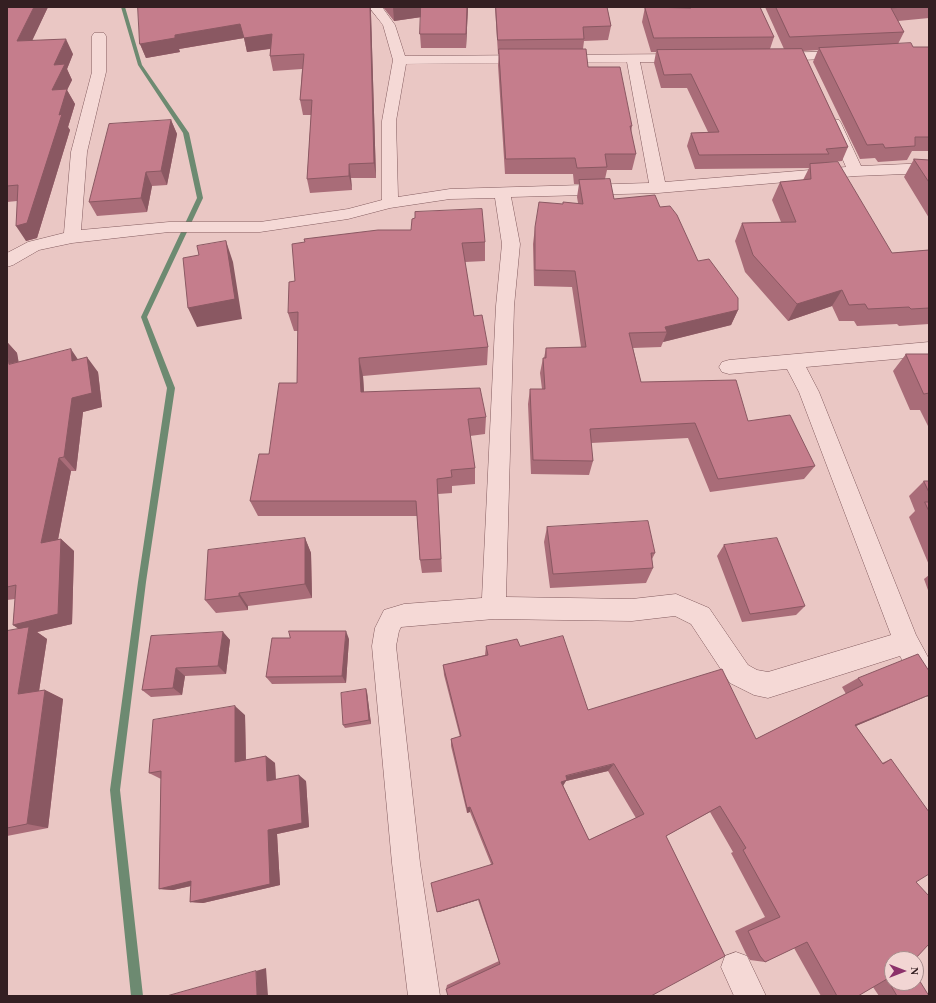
<!DOCTYPE html>
<html>
<head>
<meta charset="utf-8">
<style>
  body { margin:0 }
  #map { position:relative; width:936px; height:1003px; overflow:hidden; background:#eac7c4; font-family:"Times New Roman",serif }
  canvas { display:block }
  .frame { position:absolute; inset:0; border:8px solid #341f22; pointer-events:none }
  .north { position:absolute; left:884px; top:951px; width:40px; height:40px; box-sizing:border-box; background:#f2d5d3; border:1px solid #a68c8c; border-radius:50%; rotate:90deg; font-size:11px; font-weight:700; line-height:16px; text-align:center; color:#341f22 }
  .north::after { content:''; display:block; margin:auto; width:14px; height:18px; background:#8c316a; clip-path:polygon(50% 0,100% 100%,50% 72%,0 100%) }
</style>
</head>
<body>
<div id="map">
<canvas width="936" height="1003"></canvas>
<div class="frame"></div>
<div class="north">N</div>
</div>
<script>
const ctx = document.querySelector('canvas').getContext('2d');
ctx.lineJoin = 'round';
function fill(path, color) { ctx.fillStyle = color; ctx.fill(path, 'evenodd'); }
function strokePath(path, color, width, dash) { ctx.strokeStyle = color; ctx.lineWidth = width; ctx.lineCap = dash ? 'butt' : 'round'; ctx.setLineDash(dash || []); ctx.stroke(path); }
const stream = new Path2D(`
  M121,7H125L142,65L189,133L203,198L147,317L175,388L146,582L120,790L143,996H131L110,790L138,582L167,388L141,317L197,198L183,133L138,65Z`);
const minor = new Path2D(`
  M369,7H382L395,25L405,56L684,54L689,55L691,58L689,61L684,62H640L665,182L846,167L827,123L829,120L834,119L839,120L841,123L861,166L929,163V173L856,176L658,193L511,197L520,244L514,306L506,597L632,599L676,594L709,608L748,665L757,670L768,672L891,635L799,392L787,369L729,374L722,372L719,367L722,362L729,360L929,342V356L806,367L819,392L916,635L929,659V697L920,693L900,656L768,698L754,695L730,683L691,624L675,616L632,621L494,619L401,627L399,631L396,646L420,863L440,996H408L392,863L372,646L375,628L384,610L404,604L482,598L496,306L502,244L495,198L450,199L390,208L348,219L260,232H169L72,243L39,250L13,265L7,267V253L28,242L64,233L71,152L92,72V36L94,33H104L106,36V72L87,152L81,230L169,222H260L348,209L382,200V121L393,60L383,25ZM627,62L649,183L450,189L398,197L396,121L406,64Z
  M846,51L851,52L853,55L851,58L776,61L771,60L769,57L771,54L776,53Z
  M736,952L747,956L766,996H734L721,967L725,956Z`);
const wall = new Path2D(`
  M7,7H48L32,40L73,54L67,69L72,80L67,90L75,104L68,127L70,130L37,238L26,241L17,201L7,202Z
  M138,7H371V14L376,178H351L352,190L310,193L307,179L311,115H303L300,100L302,69L273,71L270,56V49L247,52L244,38L179,49L180,52L146,58L140,44Z
  M383,7H468L466,48H421L420,34L421,17L394,21Z
  M495,7H607L611,26L608,40L584,41L583,49L588,67L632,126L631,133L636,154L632,170H607L605,179L614,199L660,207L698,261L738,310L731,325L663,342L661,347L633,348L641,382L748,421L815,466L804,479L710,492L688,438L591,443L593,461L589,475L531,474L528,404L530,389H542L540,373L543,358H544L546,348L581,347L572,287L534,286L533,244L535,227L562,204L578,203L577,197L579,184H574L573,174H505L498,65L499,54H498Z
  M645,7L682,8L681,7H760L774,37L770,49H784L765,7H929V18L898,21L904,32L898,44L913,47H929V151H912L907,160L878,162L875,158L860,159L813,62L818,50L803,51L848,147L842,161L824,163L892,253L929,250V324L899,326L897,324L857,326L854,321H839L832,306L788,321L745,272L735,241L742,223L781,222L772,200L780,182L803,180L809,168L695,169L687,146L691,133L708,132L687,88H661L654,63L656,52H651L642,22Z
  M171,120L177,134L167,185L152,186L147,212L97,216L89,202Z
  M914,159L929,160V218L904,177Z
  M411,230L485,242V261L465,262L474,316L488,347L487,365L363,376L364,392L486,417L485,434L470,436L475,468V484L452,486V493L438,494L442,572L422,573L420,560L417,516H258L250,501L297,383L298,331H294L288,313L295,281Z
  M7,334L8,343L17,353L18,362L78,360L98,372L102,407L83,412L76,471H71L58,540L61,539L74,551L72,624L37,632L47,639L39,691L45,690L63,699L48,828L7,836V631L19,629L13,625L15,599L7,600Z
  M906,354H929V428L920,410H910L893,371Z
  M924,481H929V565L909,517L915,511L909,496Z
  M547,527L655,553L652,559L653,568L646,583L550,588L544,542Z
  M305,538L311,553L312,598L248,606V610L216,613L205,600Z
  M724,545L805,606L796,615L742,622L717,556Z
  M929,575V593L924,579Z
  M223,632L230,640L226,674L185,676L182,695L151,697L142,690Z
  M349,639L346,683L272,684L266,677Z
  M486,646H520L588,710L756,739L846,694L842,687L858,678L929,671V695L856,726L882,763L891,759L916,882L892,959L929,995V996H879L873,987L858,996H821L794,948L765,962L750,960L746,954L735,931L765,917L731,853L733,852L710,812L666,836L725,956L446,989L447,985L499,961L478,900L439,912H437L491,864L470,812L467,813L451,746V739L460,737L444,675L443,665L485,655ZM608,771L636,818L589,840L563,785L566,781Z
  M366,689L367,692L371,724L345,728L343,725Z
  M245,715L246,760L266,756L275,763L276,779L306,781L309,827L277,834L280,885L203,903L190,902L191,886L173,890L159,889L161,779L149,773Z`);
const shadedWall = new Path2D(`
  M34,7H48L25,56L17,41Z
  M370,7H371V14L376,178L374,163Z
  M393,7H422V17L394,21Z
  M467,7H468L466,48V34Z
  M240,24L272,34L275,48L247,52L244,38L179,49L180,52L146,58L140,44L175,35Z
  M66,39L73,54L67,69L72,80L67,90L75,104L68,127L70,130L37,238L26,241L16,226L59,115L52,90L54,65Z
  M171,120L177,134L167,185L161,171Z
  M349,164L351,178L352,190L349,176Z
  M146,172L152,186L147,212L141,198Z
  M226,241L233,262L242,319L197,327L188,308Z
  M842,290L832,306L788,321L797,304Z
  M738,310L731,325L663,342L667,332L665,327Z
  M7,334L8,343L17,353L22,379L9,364L7,352Z
  M71,349L81,364L72,361Z
  M87,357L98,372L102,407L83,412L76,471L64,457L72,398Z
  M359,358L363,376L365,409L361,392Z
  M59,458L71,471L55,555L41,543Z
  M305,538L311,553L312,598L305,584Z
  M61,539L74,551L72,624L37,632L47,639L37,704L18,694L28,635L13,625Z
  M239,593L248,606V610L239,596Z
  M346,631L349,639L346,683L342,676Z
  M223,632L230,640L226,674L218,666Z
  M176,668L185,676L182,695L173,688Z
  M366,689L367,692L371,724L369,720Z
  M45,690L63,699L48,828L27,824Z
  M929,695L923,698L839,733L855,725Z
  M235,706L245,715L246,769L235,762Z
  M266,756L275,763L276,787L267,781Z
  M614,764L608,771L566,781L563,786L557,787L566,776Z
  M299,775L306,781L309,827L277,834L280,885L203,903L190,902L268,830Z
  M470,807V812L467,813V808Z
  M191,881L204,883L173,890L159,889Z
  M479,899L478,900L439,912H437Z
  M266,968L268,996H257L256,971Z`);
const building = new Path2D(`
  M7,7H34L17,41L66,39L54,65L65,64L52,90L67,89L59,115L62,114L27,223L16,226L18,185L7,186Z
  M138,7H370L374,163L349,164V176L307,179L312,100H300L304,54L270,56L272,34L244,38L240,24L175,35V38L140,44Z
  M421,7H467L466,34H420Z
  M496,7H607L611,26L583,27L584,39L498,40Z
  M645,7L691,8L690,7H760L774,37L654,38Z
  M776,7H904L891,8L904,32L790,37Z
  M911,43L913,47H929V137H915V146L885,148L883,144L867,145L819,48Z
  M499,49H586L588,67H620L632,126H630L636,154H605L607,167L577,168L575,158L506,159Z
  M802,49L848,147L826,149L829,154L699,155L691,133L719,132L691,74L664,75L657,50Z
  M171,120L161,171L146,172L141,198L89,202L109,124Z
  M914,159L929,160V182Z
  M838,162L892,253L929,250V308L911,309L909,307L868,309L865,304L849,305L842,290L797,304L753,255L742,223L796,222L780,182L811,179L810,164Z
  M610,179L614,199L655,195L660,207L670,206L677,215L698,261L709,259L738,298V310L665,327L667,332L629,333L641,382L736,380L748,421L790,415L815,466L718,479L695,423L590,429L593,461L533,460L530,389H545L543,358H546V348L586,347L575,271L535,270V227L539,202L563,204V202L583,204L579,180Z
  M482,209L485,242L462,243L474,316L482,315L488,347L359,358L361,392L480,388L486,417L468,419L475,468L451,470L452,477L437,479L441,559L420,560L416,501H250L259,454H269L279,383H297L298,312L288,313L289,282L295,281L292,244L305,242L304,239L378,230H411L412,219L415,218V212Z
  M226,241L235,299L188,308L183,258L199,255L197,246Z
  M71,349L72,361L87,357L92,393L72,398L64,457L59,458L41,543L61,539L58,614L13,625L16,585L7,587V351L9,364Z
  M906,354H929V393L924,394Z
  M924,481H929V492Z
  M925,502H929V511Z
  M648,521L655,553H651L653,568L553,574L547,527Z
  M305,538V584L239,593V596L205,600L208,550Z
  M777,538L805,606L750,614L724,545Z
  M29,627L18,694L45,690L27,824L7,828V631Z
  M289,631H346L342,676L266,677L272,638H290Z
  M223,632L218,666L176,668L173,688L142,690L151,636Z
  M563,636L588,710L722,669L756,739L863,685L858,678L918,654L929,671V695L855,725L883,764L891,759L929,812V874L916,882L929,896V944L915,959H892V983H916V975L929,996H897L887,979L858,996H837L807,942L765,962L760,956L748,931L780,917L743,850L746,848L720,806L666,836L725,956L651,996H448L446,989L500,964L479,899L437,912L431,883L493,864L470,807L467,808L451,739L461,736L443,665L488,655L486,646L517,639L520,646ZM614,764L644,814L589,840L561,782L567,780L566,776Z
  M366,689L369,720L343,725L341,693Z
  M235,706V762L266,756L267,781L299,775L302,823L268,830L270,884L190,902L191,881L159,889L161,771L149,773L153,720Z
  M256,971L257,996H167Z`);
fill(stream, '#6d8a71');
strokePath(minor, '#835c5f', 1);
fill(minor, '#f5d9d6');
fill(wall, '#a96c78');
fill(shadedWall, '#8a5862');
fill(building, '#c57d8c');
strokePath(building, '#8a5862', 1);
</script>
</body>
</html>
